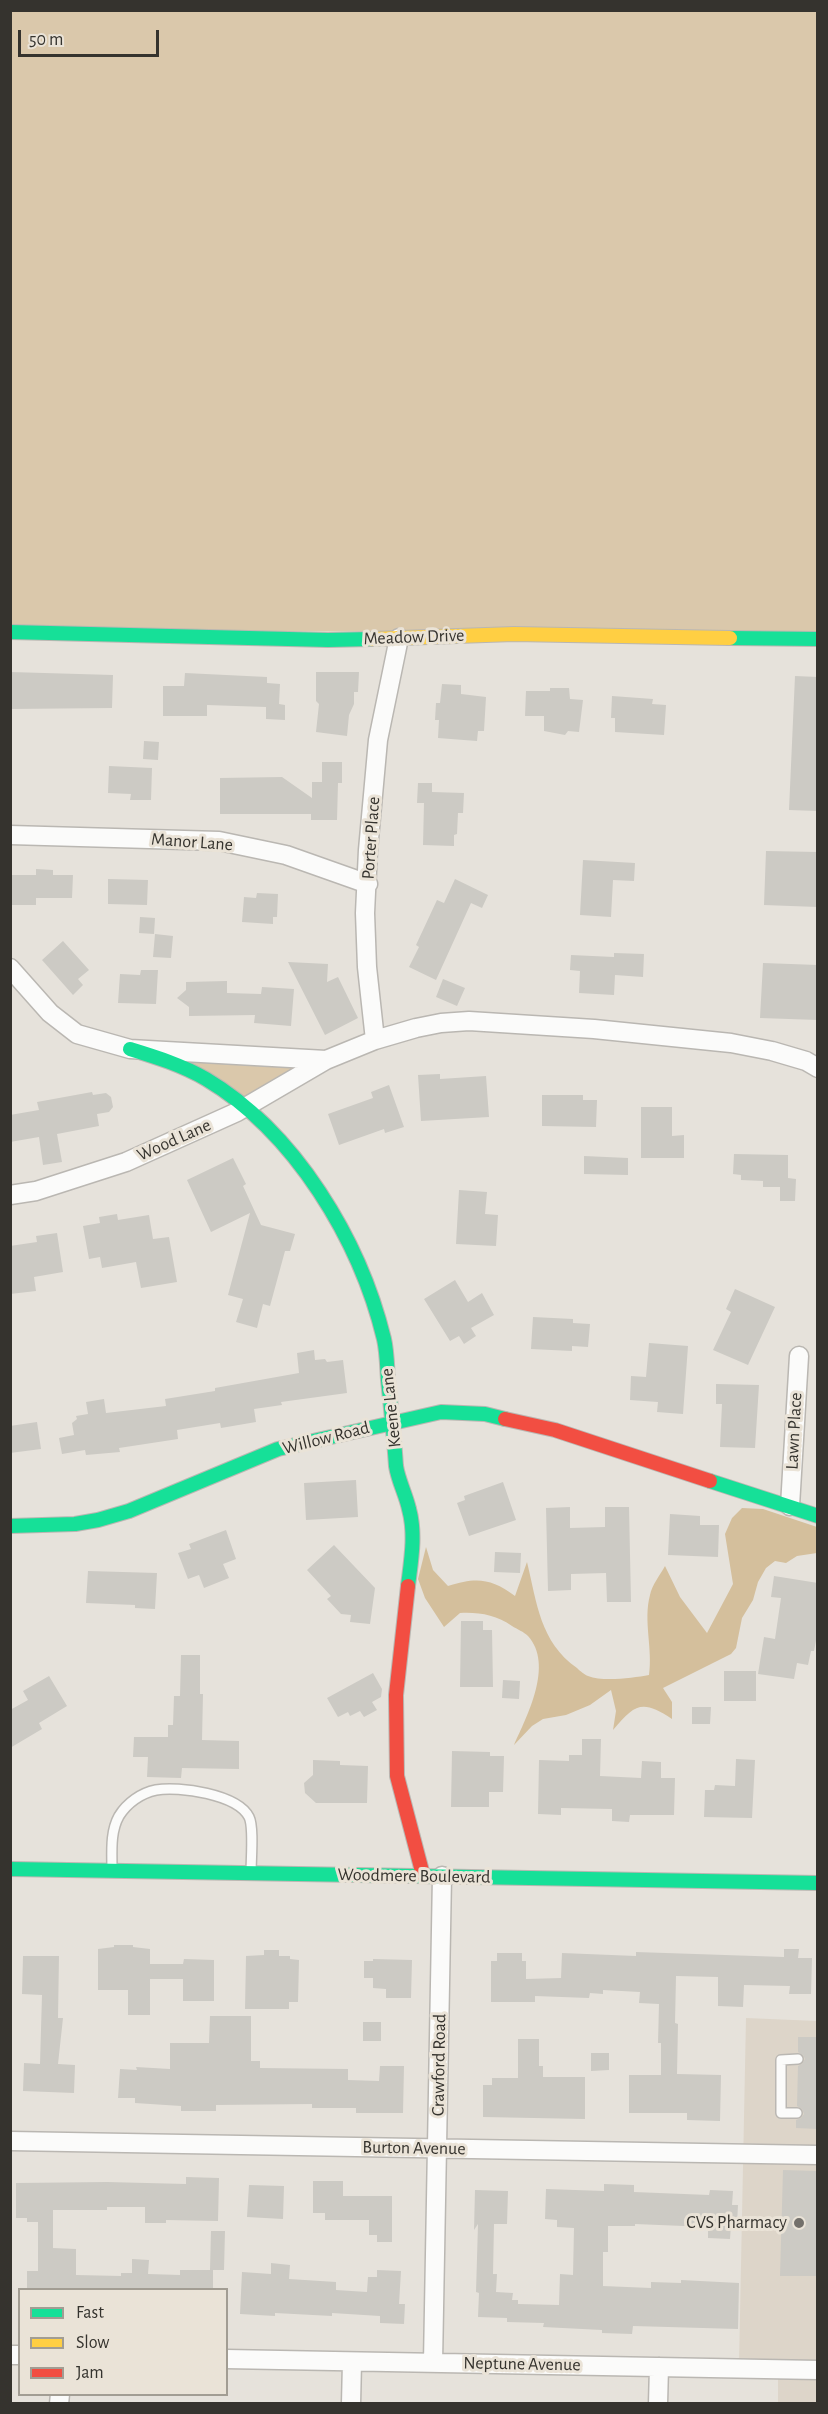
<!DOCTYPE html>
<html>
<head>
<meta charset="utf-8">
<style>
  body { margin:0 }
  #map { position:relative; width:828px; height:2414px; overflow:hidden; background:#e6e2db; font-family:"Alegreya Sans",sans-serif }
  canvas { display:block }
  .frame { position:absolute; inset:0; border:12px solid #35332e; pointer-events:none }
  .legend { position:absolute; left:18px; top:2288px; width:210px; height:108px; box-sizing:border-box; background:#eae3d7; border:2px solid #a29d93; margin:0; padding:8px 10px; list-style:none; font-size:18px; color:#35332e }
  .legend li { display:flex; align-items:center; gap:12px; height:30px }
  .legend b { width:30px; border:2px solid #a29d93 }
  .scale { position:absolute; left:18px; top:30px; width:141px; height:27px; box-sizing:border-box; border:3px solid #35332e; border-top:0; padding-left:8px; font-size:18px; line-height:21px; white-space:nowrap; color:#35332e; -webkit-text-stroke:4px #eae3d7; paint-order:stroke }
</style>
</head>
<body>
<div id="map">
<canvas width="828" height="2414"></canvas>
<div class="frame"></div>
<ul class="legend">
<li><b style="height:8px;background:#16e098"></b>Fast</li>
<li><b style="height:8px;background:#ffcf43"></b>Slow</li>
<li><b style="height:8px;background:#f24e42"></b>Jam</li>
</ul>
<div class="scale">50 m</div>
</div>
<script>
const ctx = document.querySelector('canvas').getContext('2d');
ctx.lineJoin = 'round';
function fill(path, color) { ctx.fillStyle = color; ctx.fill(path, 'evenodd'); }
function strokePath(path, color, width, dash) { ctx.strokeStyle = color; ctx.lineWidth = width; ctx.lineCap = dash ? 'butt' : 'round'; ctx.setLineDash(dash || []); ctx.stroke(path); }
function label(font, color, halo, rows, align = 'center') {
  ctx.font = font + ' "Alegreya Sans",sans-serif'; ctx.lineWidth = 6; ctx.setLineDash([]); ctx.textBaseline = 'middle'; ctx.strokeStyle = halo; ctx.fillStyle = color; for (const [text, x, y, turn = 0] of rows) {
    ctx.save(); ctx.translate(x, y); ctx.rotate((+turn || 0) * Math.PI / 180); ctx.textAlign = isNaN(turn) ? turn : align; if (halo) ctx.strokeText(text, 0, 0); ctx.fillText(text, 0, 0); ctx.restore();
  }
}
const built = new Path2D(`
  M746,2018L817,2021V2403H778V2367L739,2365Z`);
const green = new Path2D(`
  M11,11H817V632L11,631Z
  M171,1056L314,1062L247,1102Z`);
const forest = new Path2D(`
  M742,1508L763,1509L817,1527V1553L797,1556L786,1563L775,1561L766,1568L758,1582L753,1600L742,1618L736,1648L731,1654L663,1688L672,1702V1719C642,1699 635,1704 613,1730L616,1711L611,1690L590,1705L566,1715L543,1719L532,1726L514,1745C527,1716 554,1665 528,1636C524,1632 517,1629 512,1626C496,1615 479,1612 460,1613L444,1627L425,1598L418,1579L426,1547L433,1570L448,1586C476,1577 491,1578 515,1596L527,1562C537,1603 540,1642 577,1668C580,1671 585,1675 588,1676C603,1682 633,1678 649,1675C653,1649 643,1621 650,1595C652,1585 660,1575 665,1566L680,1597L707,1633L733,1584L725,1534L732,1518Z`);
const building = new Path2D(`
  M10,672L113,675L112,708L10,709Z
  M316,672H359L358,692H354V704L349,715L347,736L316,732L319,704L316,701Z
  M185,673L267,677V683L280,684L279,704L285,705V720L266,719V707L207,705V716H163V686H184Z
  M795,676L818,677V811L789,810Z
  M442,684L461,685V694L486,697L484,731H478L477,741L438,738L439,720H435L436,703H440Z
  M550,688H569L570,699L583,700L579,732L568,731L565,735L544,731V716H525L526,691H550Z
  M612,696L653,699L652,704L666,705L664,735L615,732V718H611Z
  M144,741L159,742L158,760L143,759Z
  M322,762H342V783H338L337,820H311V814H220V778L282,777L312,798V782H322Z
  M109,766L152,768L151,800H130L131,794L108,793Z
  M418,783H432V792L464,793L463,813H458L457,834L454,835V846L423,845L424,803H417Z
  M766,851L818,852V907L764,905Z
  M583,860L635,863L634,881L613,880L611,917L580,915Z
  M36,869L53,870V875H73L72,898H36V905H10V875H36Z
  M108,879L148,880L147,905L108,904Z
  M455,879L488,895L482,908L471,903L436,980L409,967L419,947L416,945L437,900L444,903Z
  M257,893L278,894L277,917H273V924L242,922L244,897L256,898Z
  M140,917L155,918L154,934L139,933Z
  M155,934L173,936L171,958L153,957Z
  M63,941L89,970L78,979L83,985L73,995L42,960Z
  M614,953L644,954L643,977L615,975L614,995L579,993L580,971L570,970L571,955L614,957Z
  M288,962L328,964L327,982L338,977L358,1018L325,1035Z
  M763,963L818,965V1020L760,1018Z
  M141,970H158L156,1004L118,1003L120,974L140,975Z
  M443,979L465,988L457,1006L436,997Z
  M227,981V993L261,994L262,987L294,989L291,1026L254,1023L255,1015L189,1016V1007L177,998L186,990V982Z
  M440,1074V1079L486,1076L489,1117L421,1121L418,1075Z
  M389,1085L404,1127L385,1133L384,1129L339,1145L328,1114L373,1098L371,1092Z
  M92,1092L93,1095L106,1093L111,1097L113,1107L109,1112L97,1114L99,1126L57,1134L62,1162L43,1165L39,1137L10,1142V1115L39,1110L37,1102Z
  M542,1095H583V1100H597L596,1127L542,1126Z
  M641,1107H672V1136L684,1135V1158H641Z
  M734,1154L788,1155V1178L796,1179L795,1201H780V1187H763V1181L741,1180V1175L733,1174Z
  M584,1156L628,1158V1175L584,1174Z
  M233,1158L246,1184L243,1186L261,1225L295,1234L290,1251H285L270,1306L263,1304L257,1328L236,1322L243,1299L228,1295L250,1213L211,1232L187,1180Z
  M459,1190L487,1192L485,1214L498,1215L496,1246L456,1244Z
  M117,1214L118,1220L149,1215L153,1239L169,1237L177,1282L141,1288L136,1262L102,1268L100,1257L89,1259L83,1226L100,1223L99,1217Z
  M57,1233L63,1272L34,1277L36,1291L10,1294V1246L37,1242L36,1236Z
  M455,1280L468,1302L482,1293L494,1315L471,1328L476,1336L464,1344L459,1336L450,1341L424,1299Z
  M735,1289L775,1307L748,1365L713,1350L731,1312L726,1309Z
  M533,1317L573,1319V1323L590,1324L588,1347L572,1346V1351L531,1349Z
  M649,1343L688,1346L683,1414L657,1412L658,1402L630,1400L631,1376L646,1377Z
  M314,1350L315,1360L325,1359L327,1362L343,1360L347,1393L281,1402L282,1405L254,1409L256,1422L221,1428L220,1423L177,1430L178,1439L119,1448L120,1452L86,1455L85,1450L62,1454L59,1438L74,1435L72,1423L77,1419L76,1416L88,1414L86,1402L104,1399L106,1413L166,1406L165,1399L215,1391V1388L299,1373L297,1353Z
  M716,1384L759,1385L755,1448L720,1447L722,1404H716Z
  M37,1422L41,1449L10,1453V1426Z
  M356,1480L358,1517L306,1520L304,1483Z
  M503,1482L516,1520L469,1536L457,1503L465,1500L464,1496Z
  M570,1507V1528L605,1527V1507H629L631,1602H607L606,1573L571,1574V1590L548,1591L546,1508Z
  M670,1514L700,1516V1525H719L718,1557L668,1555Z
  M226,1530L236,1559L223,1564L229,1578L204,1588L199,1575L188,1579L178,1553L191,1549L189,1544Z
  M334,1545L375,1588L370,1624L350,1622L351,1615L341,1614L327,1599L331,1596L307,1570Z
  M495,1552L521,1553L520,1573L494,1572Z
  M88,1571L157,1573L155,1609L135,1608V1605L86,1603Z
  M774,1576L818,1583V1630L814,1651H811L808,1665L797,1663L794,1679L758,1674L764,1637L775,1639L781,1598L771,1597Z
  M461,1621H483V1630H492L493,1687H460Z
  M181,1655H200V1694H203L202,1740L239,1741V1769L182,1768L181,1778L147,1777L148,1757H133L134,1737H168V1725H173L174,1696H180Z
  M724,1671H756V1701H724Z
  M373,1673L382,1689L381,1697L372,1702L377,1710L364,1717L360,1711L350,1716L348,1712L338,1717L327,1698Z
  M49,1676L67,1706L39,1723L42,1729L10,1748V1710L28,1700L23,1691Z
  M503,1680L520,1681L519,1699L502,1698Z
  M692,1707H711L710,1724H692Z
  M582,1739H601L600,1776L641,1778L642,1761L661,1762V1778H675L674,1815H630L629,1822L612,1821V1809L561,1808V1815L538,1814L539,1760L569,1761V1755H582Z
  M452,1751L490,1752V1756H504L503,1792H489V1807H451Z
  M736,1759L755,1760L752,1818L704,1817L705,1790H714L715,1785L735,1786Z
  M313,1760L340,1761V1765L368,1766L367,1803H316L305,1793L304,1783L313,1775Z
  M114,1945H133V1947L150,1949V1964H183L184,1959L214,1960V2001H183V1979H150V2015H128V1990H98V1949L114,1947Z
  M784,1949H799L798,1958H812L811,1994H789L790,1986L744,1985L743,2007L718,2006V1977L676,1976L675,2023L678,2024L677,2074L721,2075L720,2121L687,2120V2113H629V2075H661V2043H658L659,2004L639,2003L640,1992L603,1990V1994L590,1993L589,1998L535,1996V2002H491V1961H497V1953H522V1961H526V1979L561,1978L562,1953L636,1956V1952L784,1957Z
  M264,1950H279V1956H290V1959L299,1960L298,2002H289V2009H245L246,1956L264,1955Z
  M23,1956H59L58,2018H63L58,2064L75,2065L74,2093L23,2091L24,2063L40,2064L42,1995L22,1994Z
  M373,1959L412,1960L411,1998H386V1989L373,1988V1978H364V1961H373Z
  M210,2016H251V2061H260V2068L348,2069V2080L379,2081L380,2066H404L403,2113H356V2108H312V2104L216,2105V2111H181V2106L135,2103V2098H118L120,2069L137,2070L136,2067L170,2069V2043H209Z
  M363,2022H381V2041H363Z
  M798,2037H818V2129L796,2128V2120L801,2118L804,2114L802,2109L797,2106L798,2066L802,2064L805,2059L803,2055L798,2052Z
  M518,2039H539V2066H543V2077H585V2119L483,2117V2085H492V2078H518Z
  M591,2053H609V2070L591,2071Z
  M783,2170L818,2171V2276H780Z
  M186,2177L219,2178L218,2221L166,2220V2223H145V2207H107V2210H53V2248L76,2249V2275L121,2276V2273H132V2259L149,2260L148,2274L180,2275V2270H210L211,2231H225L224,2270H213V2289H27V2271H38V2222H27V2218H16V2183L107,2182L186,2184Z
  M313,2181H343V2196H392V2242H377V2235H369V2220H325V2213H313Z
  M604,2184L634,2185V2192L709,2195L710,2190L733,2191L732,2205H738L737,2224H731L730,2239L708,2238V2227L635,2224V2226H608V2252H603V2286L651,2288V2282L681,2283V2280L739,2283L738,2329L633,2326L632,2334L602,2333V2330L543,2327L544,2323L507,2322V2318L478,2317L479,2293L476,2292L478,2224L474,2230L475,2190L508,2191L507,2224H494L493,2274H497L496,2292L513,2293L512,2300H518V2304L559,2305L560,2274L573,2275L574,2228L557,2227V2220L545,2219L546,2189L604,2191Z
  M249,2185L284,2186L283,2219L247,2217Z
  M271,2263L290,2265L289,2279L336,2282V2290L367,2292L368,2277H377V2270L401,2271L399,2304H405L404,2324L380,2323V2316L332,2313V2316L275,2313V2316L240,2314L242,2272L271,2274Z`);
const lane = new Path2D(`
  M112,1870C112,1852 110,1832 119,1816C127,1803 141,1793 156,1790C179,1786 237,1794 249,1817C254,1827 251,1860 251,1873
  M797,2113H781V2060L798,2059`);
const street = new Path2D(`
  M10,835L219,841L286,855L368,884
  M10,968L50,1013L77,1034L130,1049L326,1060L375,1040L416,1028L441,1023L469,1021L594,1029L731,1043L772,1051L806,1061L818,1068
  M375,1040L367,967L365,913L368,850L378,740L399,638
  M10,1195L36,1191L126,1162L237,1112L326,1060
  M790,1506L799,1356
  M10,2141L818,2155
  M10,2355H20
  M226,2359L818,2370
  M433,2362L442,1876
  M59,2404L60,2394
  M351,2404L352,2362
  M658,2404L659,2367`);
const fast = new Path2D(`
  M10,632L328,640L372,639
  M730,638L818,639
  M130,1049C156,1057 182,1065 206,1079C295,1132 360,1240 384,1339C387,1352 387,1366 388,1380C391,1408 394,1437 396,1466C398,1480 406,1495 409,1509C416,1534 411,1561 408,1586
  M710,1481L818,1516
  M10,1526L75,1524L98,1520L129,1511L278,1449L441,1412L485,1414L505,1419
  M10,1869L818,1883`);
const slow = new Path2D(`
  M372,639L514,634L730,638`);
const jam = new Path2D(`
  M505,1419L555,1430L710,1481
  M408,1586L396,1695L397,1776L423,1875`);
const markers = [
  [799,2223,6,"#73706b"]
];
const streetNames = [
  ["Meadow Drive",414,637,-2],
  ["Porter Place",371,838,-86],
  ["Manor Lane",192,842,4],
  ["Wood Lane",174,1140,-24],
  ["Keene Lane",391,1408,-96],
  ["Lawn Place",794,1431,-87],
  ["Willow Road",326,1438,-14],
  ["Woodmere Boulevard",414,1876,1],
  ["Crawford Road",439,2065,-89],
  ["Burton Avenue",414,2148,1],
  ["Neptune Avenue",522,2364,1]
];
const poiNames = [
  ["CVS Pharmacy",787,2223]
];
fill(built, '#ddd5c9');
fill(green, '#dac8ab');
fill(forest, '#d4bf9c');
fill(building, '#cccac4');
strokePath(lane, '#bab7b2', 12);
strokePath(street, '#bab7b2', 21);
strokePath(fast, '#bab7b2', 16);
strokePath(slow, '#bab7b2', 16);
strokePath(jam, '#bab7b2', 16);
strokePath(lane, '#fbfbfa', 9);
strokePath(street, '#fbfbfa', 18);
strokePath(fast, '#16e098', 14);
strokePath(slow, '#ffcf43', 14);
strokePath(jam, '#f24e42', 14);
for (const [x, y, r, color] of markers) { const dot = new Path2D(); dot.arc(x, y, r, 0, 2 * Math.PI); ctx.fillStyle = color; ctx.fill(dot); strokePath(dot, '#eae3d7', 2); }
label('18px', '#35332e', '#eae3d7', streetNames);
label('18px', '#35332e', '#eae3d7', poiNames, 'right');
</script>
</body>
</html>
